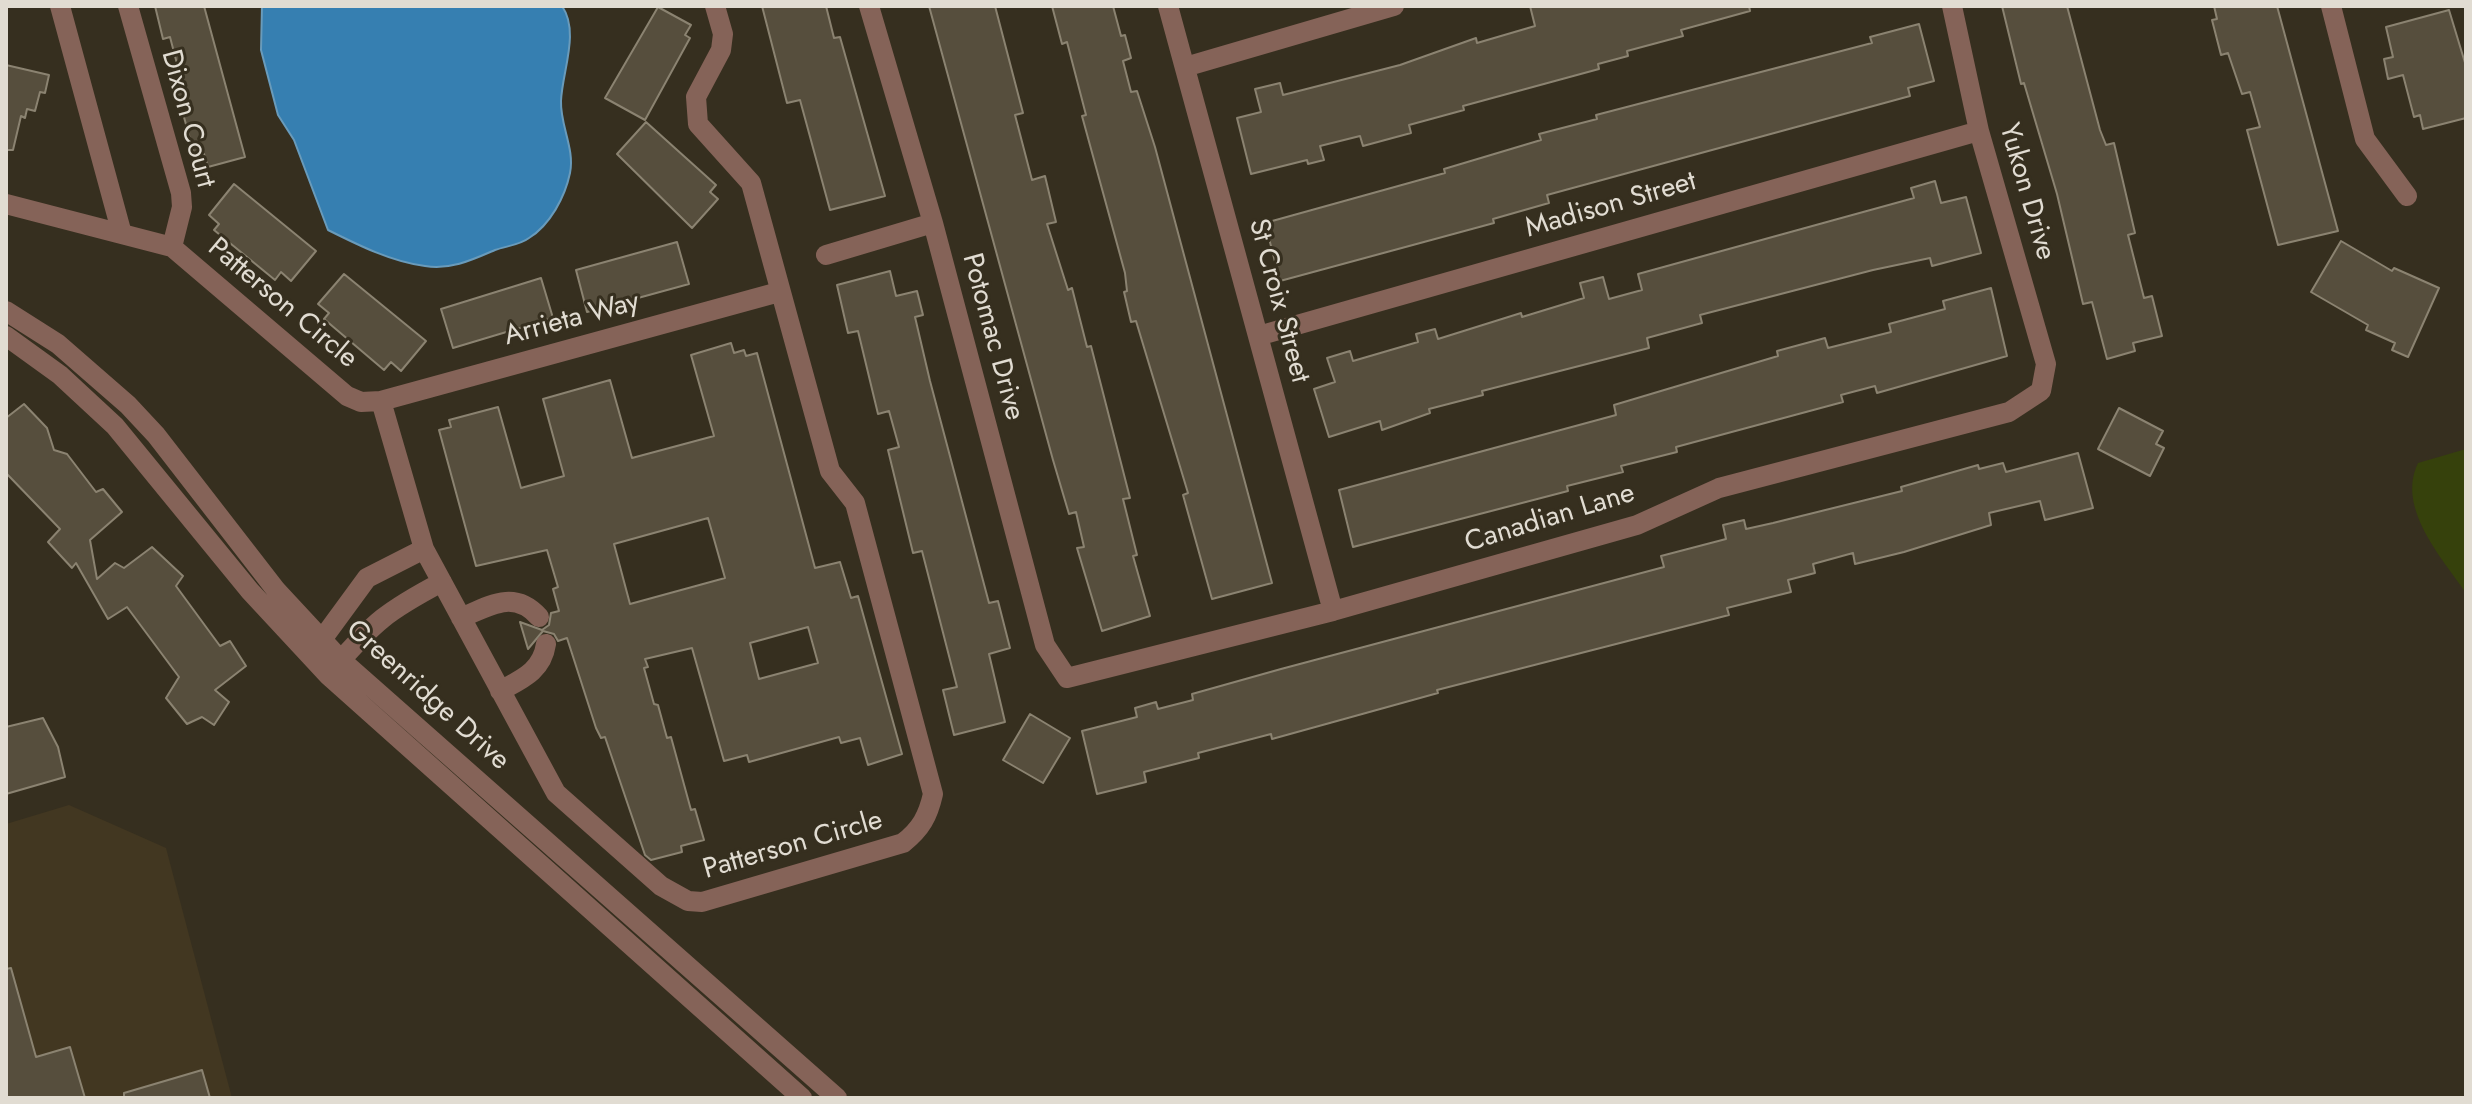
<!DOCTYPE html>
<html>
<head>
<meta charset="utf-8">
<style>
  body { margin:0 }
  #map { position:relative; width:2472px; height:1104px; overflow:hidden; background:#362f1f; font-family:Jost,sans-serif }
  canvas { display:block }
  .frame { position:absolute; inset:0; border:8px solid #e1dcd2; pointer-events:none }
</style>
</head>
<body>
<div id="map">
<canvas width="2472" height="1104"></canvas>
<div class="frame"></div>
</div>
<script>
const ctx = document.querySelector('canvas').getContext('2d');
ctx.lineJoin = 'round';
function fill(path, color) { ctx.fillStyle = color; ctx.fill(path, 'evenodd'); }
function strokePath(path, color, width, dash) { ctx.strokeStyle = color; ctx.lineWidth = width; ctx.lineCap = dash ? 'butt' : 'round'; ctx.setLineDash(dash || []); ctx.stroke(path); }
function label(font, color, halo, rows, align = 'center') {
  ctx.font = font + ' Jost,sans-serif'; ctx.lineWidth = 6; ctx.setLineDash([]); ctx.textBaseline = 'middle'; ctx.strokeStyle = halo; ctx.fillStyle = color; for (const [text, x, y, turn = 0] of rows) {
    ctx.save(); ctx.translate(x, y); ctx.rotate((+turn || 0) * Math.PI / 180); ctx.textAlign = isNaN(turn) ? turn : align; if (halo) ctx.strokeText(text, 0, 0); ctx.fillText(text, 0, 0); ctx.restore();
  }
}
const built = new Path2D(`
  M69,805L166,848L232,1098H6V824Z`);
const green = new Path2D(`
  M2466,449V593C2442,558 2396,508 2418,463Z`);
const water = new Path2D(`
  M262,6H562C580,32 562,72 561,101C560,125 575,149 570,173C565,197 550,225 529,238C520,245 506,246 495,250C472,260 451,270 425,266C392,262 358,245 328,230L294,140L278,115L261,50Z`);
const building = new Path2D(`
  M155,6H204L245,157L208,167L204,154L195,157L174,81L181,79L170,37L163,39Z
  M762,6H826L834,38L840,37L885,196L830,210L800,100L787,103Z
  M929,6H995L1023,113L1015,115L1032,180L1045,176L1056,222L1047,224L1068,290L1072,288L1087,347L1091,346L1130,498L1123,499L1137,555L1133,556L1150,616L1102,631L1077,548L1084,547L1076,512L1069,514L1053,460Z
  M1052,6H1113L1121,36L1125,35L1131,58L1123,61L1131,92L1137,91L1155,147L1272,583L1212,599L1183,495L1188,493L1136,321L1131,322L1124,292L1127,291L1125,273L1082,116L1086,115L1067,42L1062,44Z
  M1530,6H1749L1750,11L1681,30L1683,36L1627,51L1628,56L1598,64L1599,69L1463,106L1464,110L1409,125L1411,133L1363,146L1360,136L1320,146L1324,160L1308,164L1307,160L1251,174L1237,118L1261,112L1255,89L1280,83L1283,95L1400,65L1476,38L1477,43L1535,26Z
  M2002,6H2067L2100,130L2106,145L2114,143L2135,233L2128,235L2144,298L2152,296L2162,336L2133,343L2135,351L2107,359L2092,302L2083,304L2057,194L2024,83L2021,84Z
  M2214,6H2277L2338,231L2278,245L2247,130L2260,127L2250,92L2242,94L2228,53L2221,55L2212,20L2217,19Z
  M658,7L691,25L685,35L690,38L645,120L605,98Z
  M2449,10L2466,66V118L2423,129L2420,115L2414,117L2403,75L2388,79L2384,59L2393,57L2386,27Z
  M1919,24L1934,81L1908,88L1910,96L1547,195L1549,203L1493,219L1494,223L1280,281L1265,223L1445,173L1444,169L1541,140L1539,134L1597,119L1596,115L1872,43L1870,37Z
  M6,65L49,75L45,93L40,92L35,111L27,109L25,118L21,116L13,150H6Z
  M646,122L716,185L710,192L718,199L692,228L617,154Z
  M1935,181L1941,203L1966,197L1981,253L1932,266L1930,258L1873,270L1700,315L1702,323L1647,338L1649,348L1482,391L1483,395L1429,409L1430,413L1382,430L1380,421L1329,437L1314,389L1335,382L1327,358L1350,351L1353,361L1418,342L1416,334L1435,329L1438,339L1521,313L1522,317L1584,298L1580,283L1603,277L1609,299L1642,290L1638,274L1914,198L1911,188Z
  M234,184L316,251L291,281L281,272L275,280L214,230L219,224L209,215Z
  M2341,241L2392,271L2394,268L2439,288L2408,357L2392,350L2395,343L2366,330L2368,325L2311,292Z
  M677,242L689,284L587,312L576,270Z
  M890,271L896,296L917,291L923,315L915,317L930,381L989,603L998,601L1010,648L989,654L1005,722L954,735L943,690L957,687L922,551L913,553L888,450L899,447L889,411L878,414L858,331L848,333L837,285Z
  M344,274L426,341L401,371L391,362L384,370L324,319L329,313L318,304Z
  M541,278L553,318L453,348L441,309Z
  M1991,288L2007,356L1877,393L1875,386L1841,395L1843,402L1676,447L1677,452L1621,466L1623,472L1567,486L1568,491L1353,547L1339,490L1616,415L1614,405L1778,356L1777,351L1825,338L1828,348L1891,332L1889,324L1945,309L1943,301Z
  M731,343L734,353L744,350L746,356L757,353L815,568L840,562L851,598L858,596L902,754L868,765L860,738L841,743L839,737L749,762L747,755L724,761L692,648L645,659L648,667L644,668L654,704L658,705L667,738L671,737L691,810L695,809L704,840L681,846L682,852L651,860L645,855L605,737L601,738L596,728L567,638L558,641L554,634L543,631L528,649L520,622L542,630L549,625L551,613L559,611L553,589L558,587L547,550L476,566L439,430L451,427L449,420L498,407L521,488L564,476L543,399L610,380L632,458L714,436L691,355ZM708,518L725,578L630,604L614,544ZM808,627L818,663L759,679L750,643Z
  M24,404L47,428L54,450L67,454L96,492L103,489L122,512L90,540L97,579L115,563L124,568L152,547L183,576L176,586L220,646L230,641L246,666L215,690L229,702L214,725L202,717L187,724L166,698L179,677L127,607L108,619L76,563L72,568L48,542L60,529L6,473V418Z
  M2119,408L2163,431L2156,444L2164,448L2150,476L2098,449Z
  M2078,453L2093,508L2045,520L2040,501L1989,513L1991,525L1904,552L1855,564L1853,553L1813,564L1815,573L1788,580L1791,592L1727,608L1729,615L1437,690L1438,693L1272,739L1271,734L1198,753L1199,758L1144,772L1146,782L1097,794L1082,731L1137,717L1135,708L1156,702L1158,709L1193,700L1192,694L1281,669L1664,567L1661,556L1726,539L1723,525L1744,520L1746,529L1773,523L1902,491L1901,487L1978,465L1979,469L2003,463L2006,472Z
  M1030,714L1070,738L1043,783L1003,760Z
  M43,718L58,747L65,777L6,794V727Z
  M11,968L36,1057L70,1047L85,1098H6V969Z
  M202,1070L210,1098H124V1093Z`);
const minor = new Path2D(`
  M60,6L122,234
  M128,6L181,193L182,207L172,247
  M869,6L933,223L1045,645L1067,678L1333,611L1637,525L1719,488L2009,412L2041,391L2046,364L1979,131L1952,6
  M1168,6L1333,611
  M2331,6L2365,139L2407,196
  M1185,67L1394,6
  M6,204L172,247L347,396L361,402L381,401L779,292
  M826,255L933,223
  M6,311L58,344L128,405L156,435L276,590L341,660L837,1098
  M6,336L60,375L115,426L250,591L328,675L802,1098
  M1258,336L1979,131
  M381,401L424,549L556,793L661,886L688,901L702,902L903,843C921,829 928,816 933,794L855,503L830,471L751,183L698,124L696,97L721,50L723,34L715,6
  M461,618C489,606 514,589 539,617
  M315,649L367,578L424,549
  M334,668C374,622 387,611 442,582
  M500,691C522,679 542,671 546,644`);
const streetNames = [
  ["Dixon Court",187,119,75],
  ["Yukon Drive",2026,192,74],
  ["Madison Street",1611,206,-16],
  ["St Croix Street",1278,301,75],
  ["Patterson Circle",282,304,40],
  ["Arrieta Way",572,320,-15],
  ["Potomac Drive",992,337,75],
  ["Canadian Lane",1550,519,-17],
  ["Greenridge Drive",427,696,42],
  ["Patterson Circle",793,846,-16]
];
fill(built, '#423721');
fill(green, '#36410c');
fill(water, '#367fb1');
strokePath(water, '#699bbb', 2);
fill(building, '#564e3d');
strokePath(building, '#8b8371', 2);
strokePath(minor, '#856358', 20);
label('28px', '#e1dcd2', '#362f1f', streetNames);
</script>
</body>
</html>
